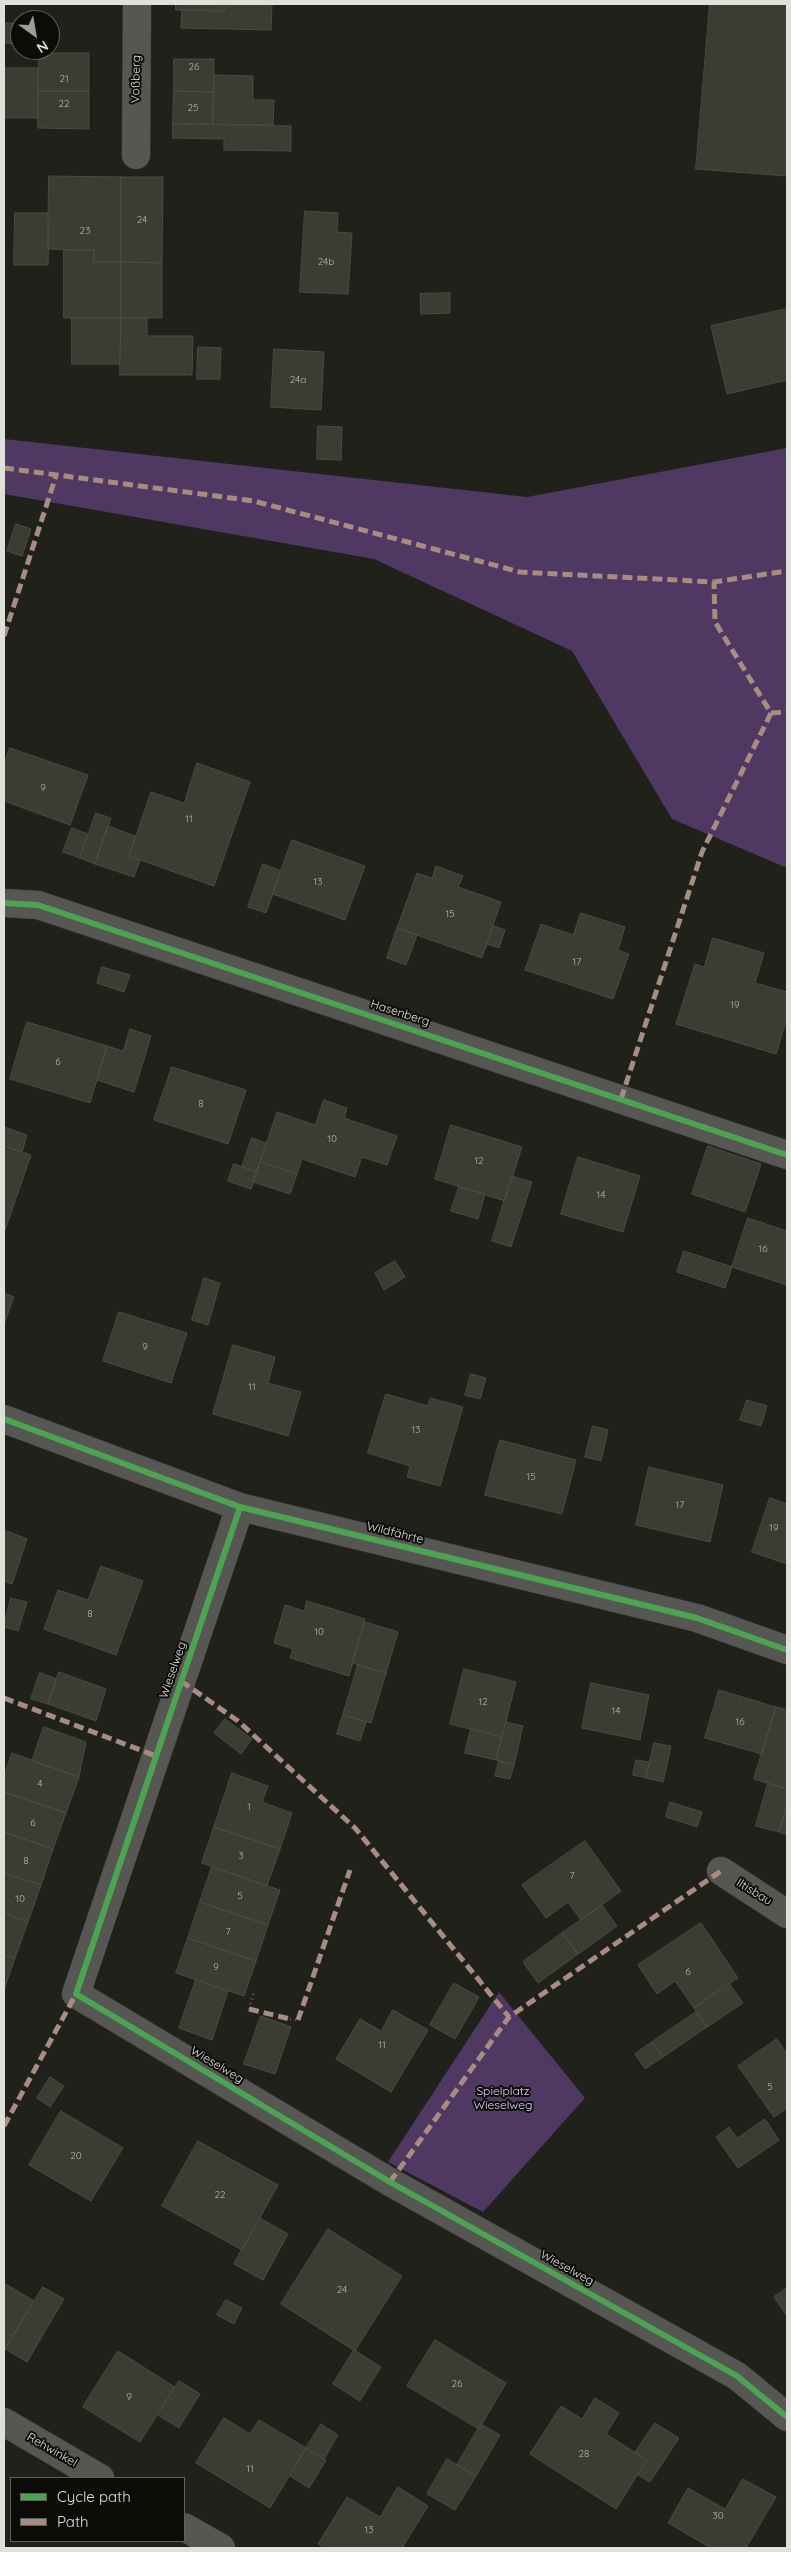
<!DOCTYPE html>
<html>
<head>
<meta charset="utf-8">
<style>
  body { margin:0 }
  #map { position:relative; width:791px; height:2552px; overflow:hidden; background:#20211b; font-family:Quicksand,sans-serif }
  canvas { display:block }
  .frame { position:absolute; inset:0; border:5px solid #dee0d9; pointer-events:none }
  .legend { position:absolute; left:10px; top:2477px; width:175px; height:65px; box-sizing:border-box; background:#0b0c08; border:1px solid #5f615c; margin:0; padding:6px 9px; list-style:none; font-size:15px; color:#dee0d9 }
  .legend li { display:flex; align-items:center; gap:10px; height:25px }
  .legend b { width:25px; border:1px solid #5f615c }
  .north { position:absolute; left:10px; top:10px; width:50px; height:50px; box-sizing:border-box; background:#0b0c08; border:1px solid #5f615c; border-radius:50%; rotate:148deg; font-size:14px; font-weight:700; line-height:20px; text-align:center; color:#dee0d9 }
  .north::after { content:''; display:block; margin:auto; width:18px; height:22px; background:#9c9d96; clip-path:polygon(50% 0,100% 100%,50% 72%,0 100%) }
</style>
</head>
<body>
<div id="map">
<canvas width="791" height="2552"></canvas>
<div class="frame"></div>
<ul class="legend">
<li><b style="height:6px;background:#4ca352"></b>Cycle path</li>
<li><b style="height:6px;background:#a88b81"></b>Path</li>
</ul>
<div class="north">N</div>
</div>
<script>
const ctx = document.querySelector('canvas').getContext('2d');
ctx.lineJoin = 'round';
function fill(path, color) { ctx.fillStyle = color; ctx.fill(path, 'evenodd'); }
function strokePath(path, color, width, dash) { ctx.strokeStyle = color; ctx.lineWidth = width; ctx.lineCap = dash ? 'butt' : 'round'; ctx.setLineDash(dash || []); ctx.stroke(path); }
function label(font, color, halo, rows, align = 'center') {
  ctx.font = font + ' Quicksand,sans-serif'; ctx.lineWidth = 4; ctx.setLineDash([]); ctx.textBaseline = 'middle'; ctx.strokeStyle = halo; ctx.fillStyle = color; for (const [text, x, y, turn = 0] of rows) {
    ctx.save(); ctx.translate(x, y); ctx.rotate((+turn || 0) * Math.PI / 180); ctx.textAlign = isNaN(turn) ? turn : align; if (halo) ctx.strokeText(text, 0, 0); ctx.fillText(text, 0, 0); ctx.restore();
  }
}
const green = new Path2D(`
  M4,439L527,497L787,448V868L672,819L572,651L374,559L4,494Z
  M499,1992L585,2098L483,2212L388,2162Z`);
const building = new Path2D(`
  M176,4H224V11L176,10Z
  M224,4H272L271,30L181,28L182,10L224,11Z
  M710,4H787V176L696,169Z
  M4,23H20V44L4,43Z
  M39,53H89V91H38Z
  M174,59H214V92L174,91Z
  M4,68H38V118H4Z
  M214,75L253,76V100H274L273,125L213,124Z
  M38,91H89V129L38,128Z
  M174,91L214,92L213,124H173Z
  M173,124L291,126V151L224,150V139L173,138Z
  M49,176L121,177V262H94V250L48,249Z
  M121,177H163L162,263L121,262Z
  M305,211L338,213L337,232L352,233L348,294L300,292Z
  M15,213H49L48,265H14Z
  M64,250H94V262H121V318H64Z
  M121,262L162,263V318H121Z
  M450,293V313L421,314L420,294Z
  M787,309V380L727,394L711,326Z
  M72,318H121L120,364H72Z
  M121,318H147V336H193L192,375H120Z
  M198,347L221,348L220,379H197Z
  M274,349L324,352L321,410L271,407Z
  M318,426L342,427L341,460L317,459Z
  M16,524L31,529L22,556L7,551Z
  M10,748L88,775L70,825L4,801V765Z
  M197,763L250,782L214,886L129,856L151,792L184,803Z
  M96,813L111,818L95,864L80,858Z
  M108,826L135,836L129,856L140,860L134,877L95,864Z
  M72,828L88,834L80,858L63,852Z
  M292,840L365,866L345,920L273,894Z
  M263,864L281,871L266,913L248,907Z
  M436,866L463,876L458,887L501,902L482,958L397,928L417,873L432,878Z
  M581,913L625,927L618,950L629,954L613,999L525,970L541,924L573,935Z
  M494,926L505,930L499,948L487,944Z
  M397,928L417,935L406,965L387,958Z
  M713,938L764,953L755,983L787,992V1018L776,1054L676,1024L695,964L704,967Z
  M102,967L130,975L124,992L97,983Z
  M27,1022L107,1046L90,1103L10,1079Z
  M130,1029L151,1036L134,1092L97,1080L107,1046L123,1051Z
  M172,1067L246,1090L228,1144L154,1120Z
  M324,1100L347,1108L344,1118L397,1136L387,1165L362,1157L355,1177L302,1159L297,1174L260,1162L277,1112L315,1125Z
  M451,1125L522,1147L505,1201L435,1179Z
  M4,1127L27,1135L22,1152L4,1146Z
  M252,1138L266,1143L257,1172L242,1167Z
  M4,1146L31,1155L4,1233Z
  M708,1146L761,1164L745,1212L692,1194Z
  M578,1157L640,1176L623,1232L561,1214Z
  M260,1162L297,1174L290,1194L253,1182Z
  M234,1164L257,1172L251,1189L228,1181Z
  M512,1176L532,1182L511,1247L492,1241Z
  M459,1187L485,1194L478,1219L451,1211Z
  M748,1218L787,1231V1285L732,1267Z
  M684,1251L732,1267L725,1288L677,1272Z
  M395,1261L405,1277L384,1290L375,1273Z
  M204,1278L220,1283L208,1325L192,1320Z
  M4,1293L14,1297L4,1324Z
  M119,1312L187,1333L171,1383L103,1361Z
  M233,1345L275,1357L268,1383L301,1392L288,1436L213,1414Z
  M471,1374L486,1378L480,1399L465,1395Z
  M386,1394L428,1406L430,1398L463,1407L440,1486L407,1477L410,1466L368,1453Z
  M747,1400L767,1406L761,1426L740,1420Z
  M593,1426L608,1430L601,1461L585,1457Z
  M500,1440L576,1460L562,1514L485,1495Z
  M649,1467L723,1485L710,1542L636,1525Z
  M770,1498L787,1504V1564L752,1552Z
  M4,1530L27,1539L12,1584L4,1581Z
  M101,1566L143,1581L116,1655L44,1629L58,1590L88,1600Z
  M11,1598L27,1602L18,1631L4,1627Z
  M307,1601L365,1619L349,1676L290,1658L293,1649L274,1643L285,1605L304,1611Z
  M365,1622L398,1632L386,1673L352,1663Z
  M358,1665L386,1673L371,1723L343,1715Z
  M464,1669L516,1682L502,1737L450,1724Z
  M59,1672L106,1689L96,1721L48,1704Z
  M40,1673L57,1679L48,1704L31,1699Z
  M591,1683L649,1695L640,1740L582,1728Z
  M719,1690L776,1707L762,1754L705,1738Z
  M776,1707L787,1710V1789L754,1779Z
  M343,1715L366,1722L360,1741L337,1734Z
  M225,1719L252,1739L241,1754L214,1733Z
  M506,1722L523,1726L514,1765L496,1760Z
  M44,1727L86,1742L79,1777L32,1761Z
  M471,1729L502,1737L496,1760L465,1753Z
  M654,1743L671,1746L663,1782L646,1778Z
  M12,1753L79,1777L66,1813L4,1792V1777Z
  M636,1760L650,1762L646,1778L633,1775Z
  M499,1761L514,1765L510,1779L495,1776Z
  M232,1773L268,1786L262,1802L292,1813L280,1849L214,1827Z
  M768,1783L787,1789V1805L779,1832L756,1826Z
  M4,1792L66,1813L53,1849L4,1832Z
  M670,1802L702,1812L697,1827L666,1817Z
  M787,1805V1835L779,1832Z
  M214,1827L280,1849L267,1886L202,1863Z
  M4,1832L53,1849L41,1885L4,1873Z
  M585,1841L621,1891L581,1920L568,1902L546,1918L522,1885Z
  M212,1867L280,1890L268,1925L200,1902Z
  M4,1873L41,1885L28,1922L4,1913Z
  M200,1902L268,1925L256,1961L188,1938Z
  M602,1905L617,1926L578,1954L562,1933Z
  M4,1913L28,1922L15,1958L4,1954Z
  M701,1923L738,1978L694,2008L675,1981L657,1994L638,1965Z
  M562,1933L578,1954L538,1983L523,1962Z
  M188,1938L256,1961L244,1996L176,1973Z
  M4,1954L15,1958L4,1990Z
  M196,1980L228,1991L212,2040L179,2028Z
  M454,1983L479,1997L455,2039L430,2025Z
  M729,1983L743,2003L707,2027L694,2008Z
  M393,2010L428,2030L391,2092L336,2059L360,2019L381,2031Z
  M696,2012L707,2027L663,2057L652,2042Z
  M261,2016L291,2027L275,2074L244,2064Z
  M777,2039L787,2054V2108L774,2117L738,2066Z
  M652,2042L663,2057L645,2069L635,2054Z
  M50,2077L64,2086L50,2107L37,2098Z
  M61,2111L123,2148L91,2201L29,2165Z
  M765,2119L779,2140L738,2168L716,2137L729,2127L737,2138Z
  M198,2141L278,2185L242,2250L162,2206Z
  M260,2218L288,2234L263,2280L234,2264Z
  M328,2229L402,2276L355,2351L281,2304Z
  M4,2283L34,2301L4,2351Z
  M43,2287L64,2299L27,2362L5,2349Z
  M787,2288V2314L786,2315L774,2297Z
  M226,2300L242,2308L234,2324L217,2315Z
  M435,2340L506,2383L479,2429L407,2386Z
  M354,2350L381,2367L360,2401L333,2384Z
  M118,2351L175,2387L140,2442L83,2407Z
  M179,2381L200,2394L179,2428L158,2415Z
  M595,2398L619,2413L606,2434L647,2460L616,2509L530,2454L561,2406L582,2419Z
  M224,2418L250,2434L259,2420L306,2448L270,2508L196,2463Z
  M655,2423L679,2438L650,2482L638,2475L647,2460L635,2453Z
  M321,2424L338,2435L324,2459L306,2448Z
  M481,2424L500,2435L476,2476L457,2465Z
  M306,2448L326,2460L309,2488L290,2476Z
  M447,2459L476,2476L455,2510L427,2494Z
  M743,2479L776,2497L746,2548H711L668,2523L688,2488L725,2509Z
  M398,2487L428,2506L402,2548H325L318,2544L347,2497L380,2517Z`);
const path = new Path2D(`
  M249,2009L254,1991
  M290,2019L298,2020`);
const street = new Path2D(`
  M136,155L137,4
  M4,903L38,905L787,1155
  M4,1419L240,1507L697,1618L787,1650
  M240,1507L76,1994L390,2182L737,2376L787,2417
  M721,1871L787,1914
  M4,2422L100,2478
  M184,2527L221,2548`);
const quiet = new Path2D(`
  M4,468L254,501L520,572L714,582L787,571
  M4,636L56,476
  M771,713L787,712
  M621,1099L702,852L771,713L715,622L714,582
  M181,1681L238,1721L355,1828L509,2017
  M4,1698L156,1756
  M249,2009L290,2019
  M298,2020L350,1870
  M4,2126L76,1994
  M390,2182L509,2017L721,1871`);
const cycleway = new Path2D(`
  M4,903L38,905L787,1155
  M4,1419L240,1507L697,1618L787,1650
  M240,1507L76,1994L390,2182L737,2376L787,2417`);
const numberNames = [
  ["26",194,67],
  ["21",64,79],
  ["22",64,104],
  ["25",193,108],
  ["24",142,220],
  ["23",85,231],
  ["24b",326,262],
  ["24a",298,380],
  ["9",43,788],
  ["11",189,819],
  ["13",318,882],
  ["15",450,914],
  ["17",577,962],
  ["19",735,1005],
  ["6",58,1062],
  ["8",201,1104],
  ["10",332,1139],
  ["12",479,1161],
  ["14",601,1195],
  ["16",763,1249],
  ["9",145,1347],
  ["11",252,1387],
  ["13",416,1430],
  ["15",531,1477],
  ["17",680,1505],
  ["19",774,1528],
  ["8",90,1614],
  ["10",319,1632],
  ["12",483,1702],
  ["14",616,1711],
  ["16",740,1722],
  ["4",40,1784],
  ["1",249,1807],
  ["6",33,1823],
  ["3",241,1856],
  ["8",26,1861],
  ["7",572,1876],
  ["5",240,1896],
  ["10",20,1899],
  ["7",228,1932],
  ["9",216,1967],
  ["6",688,1972],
  ["11",382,2045],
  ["5",770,2087],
  ["20",76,2156],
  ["22",220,2195],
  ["24",342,2290],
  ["26",457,2384],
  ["9",129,2397],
  ["28",584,2454],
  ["11",250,2469],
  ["30",718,2516],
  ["13",369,2530]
];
const streetNames = [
  ["Voßberg",136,79,-89],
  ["Hasenberg",400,1013,18],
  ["Wildfährte",395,1533,14],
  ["Wieselweg",173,1670,-71],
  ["Iltisbau",754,1892,32],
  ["Wieselweg",217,2065,31],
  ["Wieselweg",567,2268,29],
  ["Rehwinkel",52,2450,30]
];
const parkNames = [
  ["Spielplatz",503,2091],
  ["Wieselweg",503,2105]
];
fill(green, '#4f3861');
fill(building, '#3b3c32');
strokePath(building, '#4a4b45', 1);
strokePath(street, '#3c3d38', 29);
strokePath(path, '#5c5c58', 3, [1, 4]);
strokePath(street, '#565652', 28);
strokePath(quiet, '#a88b81', 5, [10, 5]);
strokePath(cycleway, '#4ca352', 6);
label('10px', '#b5b7af', null, numberNames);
label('12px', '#dee0d9', '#0b0c08', streetNames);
label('12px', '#e7d4fa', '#0b0c08', parkNames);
</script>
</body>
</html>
